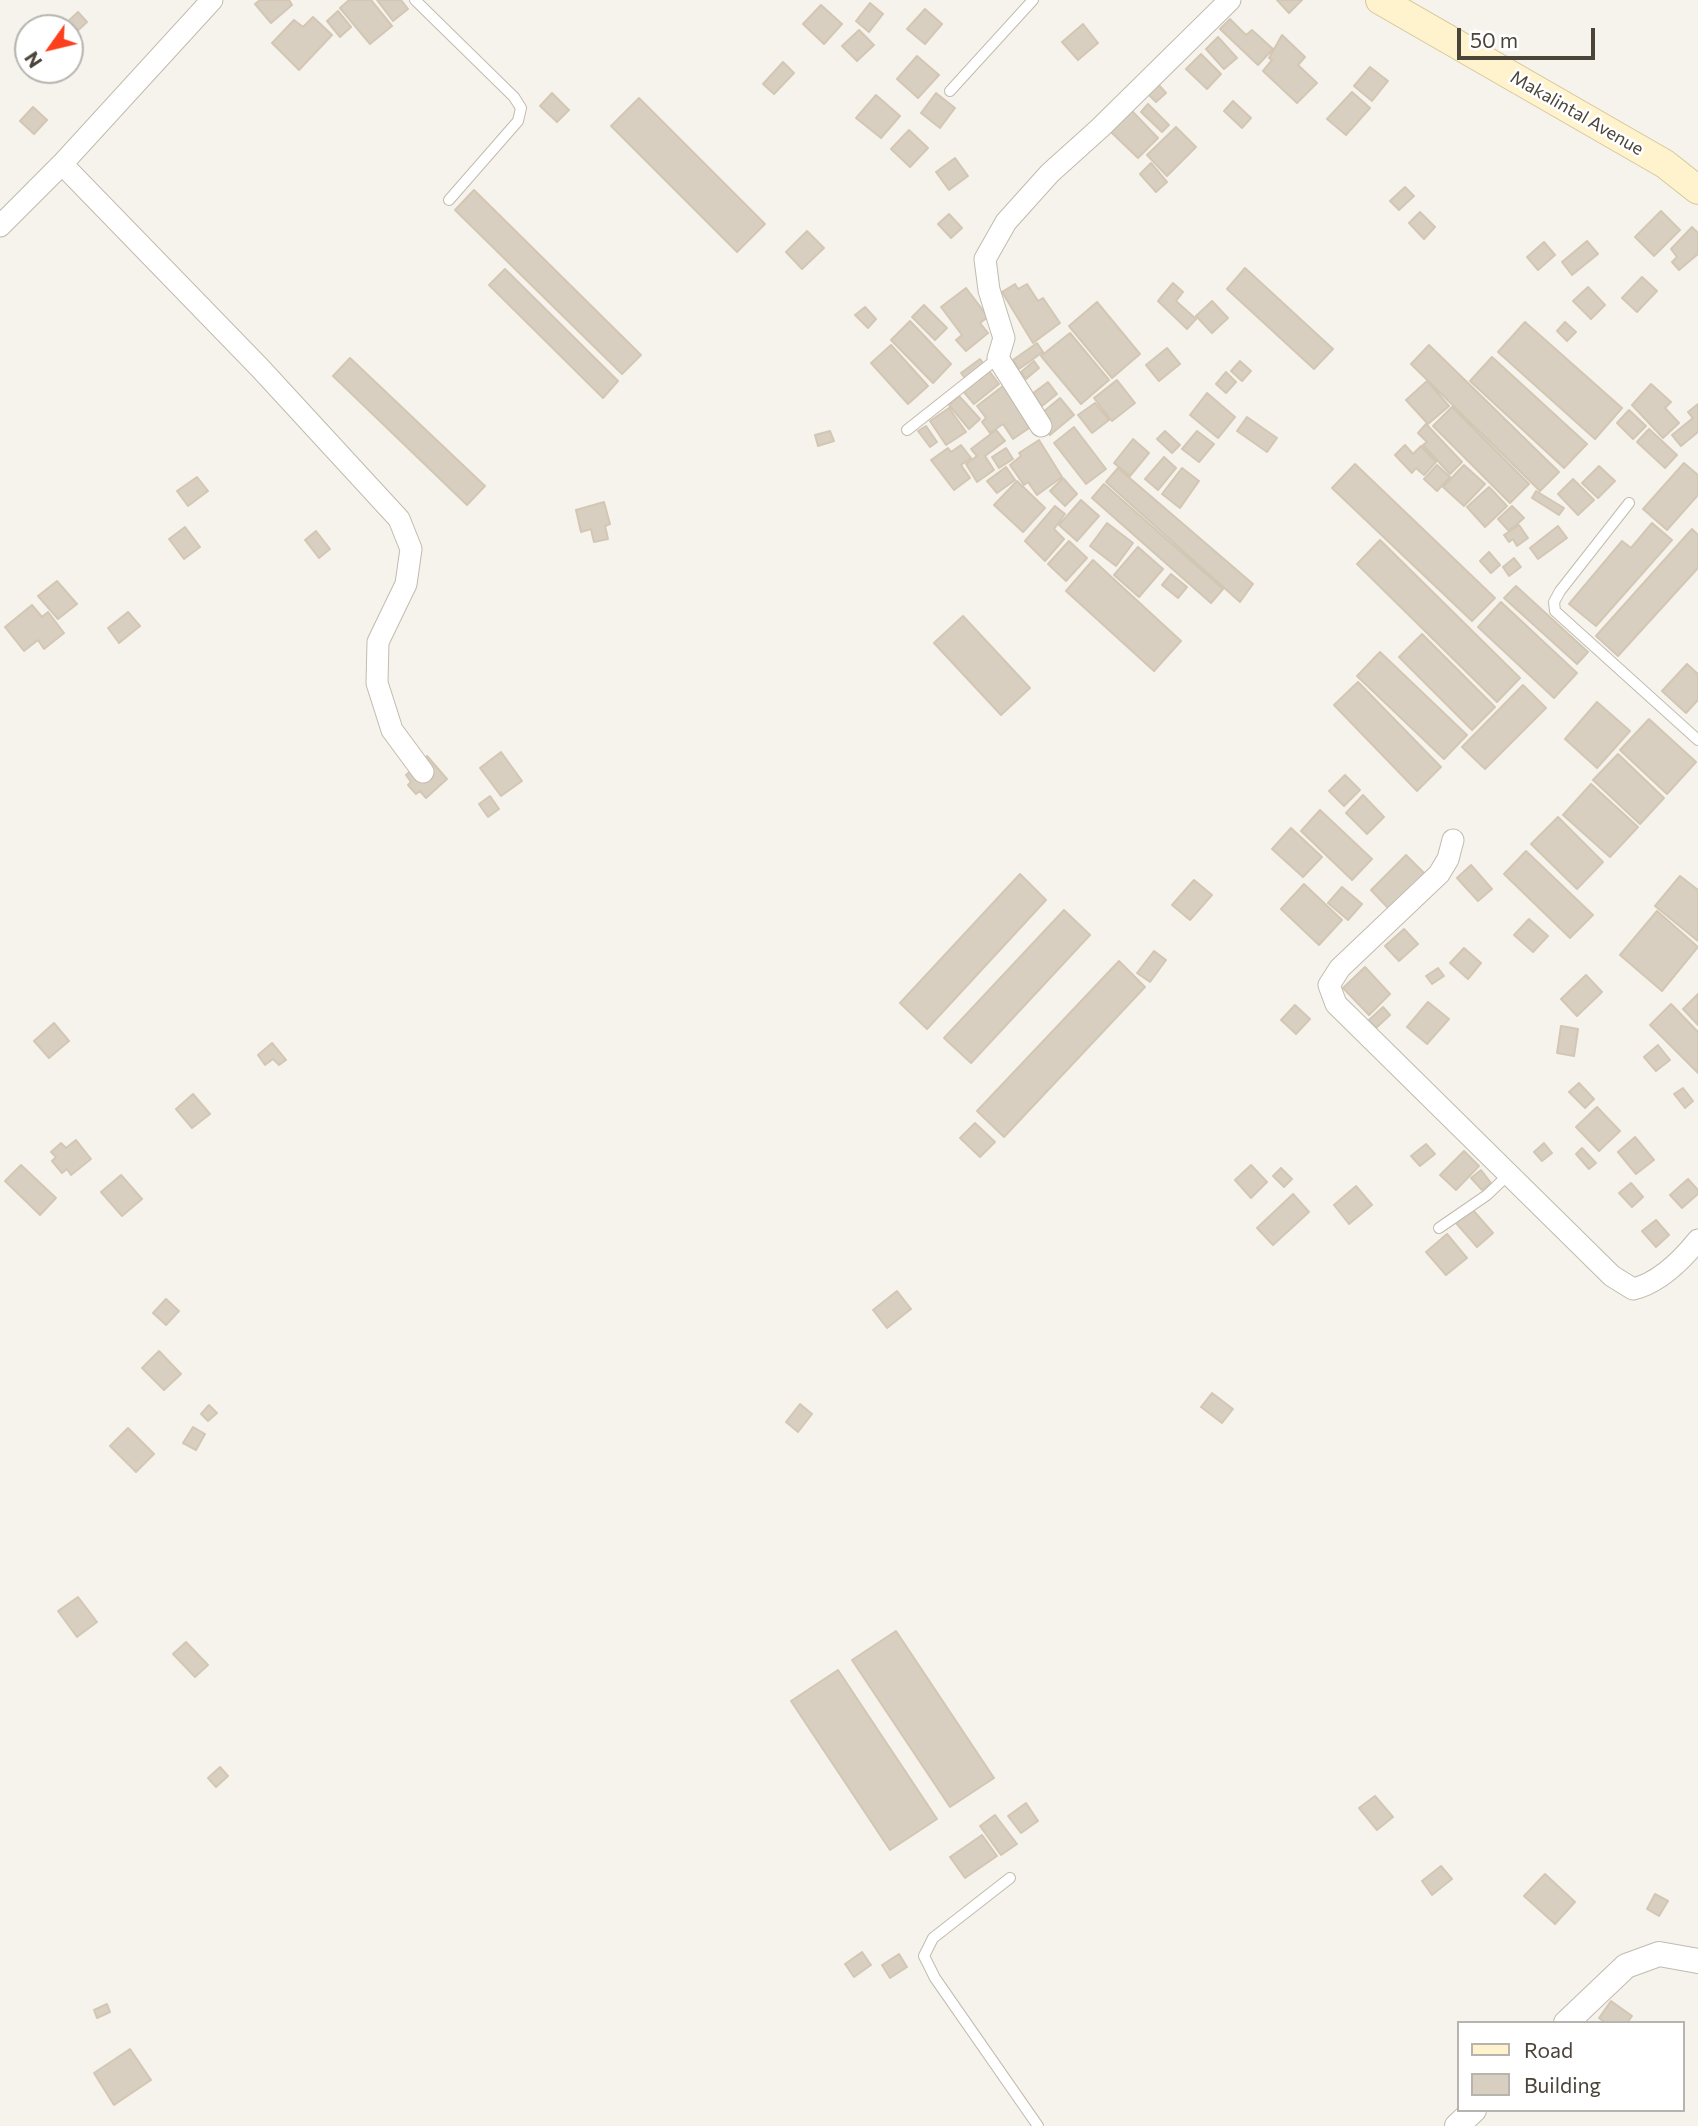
<!DOCTYPE html>
<html>
<head>
<meta charset="utf-8">
<style>
  body { margin:0 }
  #map { position:relative; width:1698px; height:2126px; overflow:hidden; background:#f6f3ec; font-family:Commissioner,sans-serif }
  canvas { display:block }
  .legend { position:absolute; left:1457px; top:2021px; width:228px; height:91px; box-sizing:border-box; background:#fff; border:2px solid #b7b4b0; margin:0; padding:9px 12px; list-style:none; font-size:21px; color:#4b4439 }
  .legend li { display:flex; align-items:center; gap:14px; height:35px }
  .legend b { width:35px; border:2px solid #b7b4b0 }
  .north { position:absolute; left:14px; top:14px; width:70px; height:70px; box-sizing:border-box; background:#fff; border:2px solid #b7b4b0; border-radius:50%; rotate:236deg; font-size:19px; font-weight:700; line-height:28px; text-align:center; color:#4b4439 }
  .north::after { content:''; display:block; margin:auto; width:24px; height:32px; background:#fc3f1d; clip-path:polygon(50% 0,100% 100%,50% 72%,0 100%) }
  .scale { position:absolute; left:1457px; top:28px; width:138px; height:32px; box-sizing:border-box; border:4px solid #4b4439; border-top:0; padding-left:9px; font-size:21px; line-height:24px; white-space:nowrap; color:#4b4439; -webkit-text-stroke:5px #fff; paint-order:stroke }
</style>
</head>
<body>
<div id="map">
<canvas width="1698" height="2126"></canvas>
<ul class="legend">
<li><b style="height:9px;background:#fff3cd"></b>Road</li>
<li><b style="height:19px;background:#d8cfc1"></b>Building</li>
</ul>
<div class="north">N</div>
<div class="scale">50 m</div>
</div>
<script>
const ctx = document.querySelector('canvas').getContext('2d');
ctx.lineJoin = 'round';
function fill(path, color) { ctx.fillStyle = color; ctx.fill(path, 'evenodd'); }
function strokePath(path, color, width, dash) { ctx.strokeStyle = color; ctx.lineWidth = width; ctx.lineCap = dash ? 'butt' : 'round'; ctx.setLineDash(dash || []); ctx.stroke(path); }
function label(font, color, halo, rows, align = 'center') {
  ctx.font = font + ' Commissioner,sans-serif'; ctx.lineWidth = 5; ctx.setLineDash([]); ctx.textBaseline = 'middle'; ctx.strokeStyle = halo; ctx.fillStyle = color; for (const [text, x, y, turn = 0] of rows) {
    ctx.save(); ctx.translate(x, y); ctx.rotate((+turn || 0) * Math.PI / 180); ctx.textAlign = isNaN(turn) ? turn : align; if (halo) ctx.strokeText(text, 0, 0); ctx.fillText(text, 0, 0); ctx.restore();
  }
}
const building = new Path2D(`
  M260,0H289L292,5L271,23L255,4Z
  M349,0H371L392,26L370,44L340,8Z
  M377,0H401L408,9L393,21Z
  M1277,0H1302L1289,13Z
  M870,3L883,14L869,32L856,21Z
  M821,5L842,24L824,44L803,24Z
  M925,9L942,24L925,44L907,29Z
  M338,11L351,27L340,37L327,21Z
  M78,12L87,22L71,37L70,28L62,27Z
  M313,17L332,35L299,70L272,43L294,20L303,27Z
  M1230,19L1246,35L1252,30L1273,49L1258,65L1220,29Z
  M1083,24L1098,43L1078,60L1062,42Z
  M859,30L874,45L857,61L842,46Z
  M1282,35L1305,57L1298,65L1317,83L1297,103L1263,71L1272,60L1269,58Z
  M1218,37L1237,58L1224,69L1206,49Z
  M1201,54L1221,74L1207,89L1186,69Z
  M917,56L939,75L918,98L897,79Z
  M783,62L794,73L774,94L763,84Z
  M1370,67L1388,81L1372,101L1354,86Z
  M1158,84L1166,93L1156,102L1147,93Z
  M1352,92L1370,108L1346,135L1327,119Z
  M552,93L569,110L557,122L540,106Z
  M936,93L955,108L940,128L921,113Z
  M876,95L900,116L881,138L856,118Z
  M639,98L765,224L737,252L611,126Z
  M1233,101L1251,118L1242,128L1224,111Z
  M1148,104L1169,125L1162,132L1141,112Z
  M33,107L47,120L34,134L20,121Z
  M1132,111L1158,138L1138,158L1111,132Z
  M1176,127L1196,147L1167,176L1147,155Z
  M909,130L928,148L910,167L891,149Z
  M955,158L968,176L949,190L936,172Z
  M1151,163L1167,182L1156,192L1140,174Z
  M1405,187L1414,196L1399,210L1390,201Z
  M474,190L641,355L622,374L455,210Z
  M1661,211L1680,230L1654,256L1635,237Z
  M1420,212L1435,227L1424,239L1409,223Z
  M949,214L962,228L951,238L938,224Z
  M1692,227L1698,233V254L1679,270L1672,262L1677,257L1671,249Z
  M807,231L824,248L802,269L786,252Z
  M1587,241L1598,254L1572,275L1562,262Z
  M1544,242L1555,255L1538,270L1527,257Z
  M1245,268L1333,349L1314,369L1227,289Z
  M505,269L618,381L603,398L489,285Z
  M1642,277L1657,291L1637,312L1622,298Z
  M1173,283L1183,292L1176,301L1196,319L1187,329L1158,301Z
  M1015,284L1018,289L1027,284L1038,301L1043,298L1060,323L1033,343L1002,292Z
  M1588,287L1605,305L1591,319L1573,301Z
  M966,288L988,317L980,323L988,333L966,351L956,340L962,335L941,307Z
  M1212,301L1228,318L1212,333L1196,316Z
  M1097,302L1140,354L1112,378L1069,326Z
  M924,305L947,328L935,340L912,317Z
  M865,307L876,319L868,328L855,315Z
  M910,321L951,364L933,383L891,340Z
  M1525,322L1622,408L1595,439L1498,352Z
  M1565,322L1576,332L1567,341L1557,331Z
  M1070,333L1109,380L1081,404L1041,356Z
  M1037,343L1043,352L1019,369L1013,360Z
  M891,345L928,386L908,404L871,363Z
  M1429,345L1559,472L1540,491L1411,364Z
  M1167,348L1180,364L1159,381L1146,365Z
  M1492,357L1587,444L1564,468L1470,381Z
  M350,358L485,486L467,505L333,376Z
  M980,359L999,384L974,404L963,391L970,385L961,373Z
  M1034,361L1039,368L1026,379L1021,372Z
  M1240,361L1251,371L1242,381L1231,371Z
  M1226,372L1236,382L1226,393L1216,384Z
  M1117,380L1135,403L1112,421L1094,398Z
  M1427,381L1449,406L1428,424L1406,400Z
  M1048,382L1057,394L1042,406L1032,394Z
  M1007,383L1035,424L1013,439L1003,424L990,433L982,422L986,418L977,406Z
  M1651,384L1671,402L1665,408L1679,423L1663,438L1632,405Z
  M1207,393L1235,417L1218,438L1190,415Z
  M959,396L980,419L969,429L949,405Z
  M1060,398L1074,415L1050,435L1036,418Z
  M1095,403L1109,420L1092,433L1078,415Z
  M1698,404V432L1681,446L1672,435L1693,418L1688,412Z
  M1452,407L1529,484L1510,503L1433,426Z
  M949,408L966,432L946,445L930,421Z
  M1629,410L1646,426L1633,439L1617,423Z
  M1247,417L1277,438L1267,452L1237,431Z
  M1426,424L1462,462L1450,474L1423,445L1427,442L1418,433Z
  M926,426L937,442L930,447L918,431Z
  M1074,427L1106,469L1086,484L1054,443Z
  M1649,429L1677,455L1665,468L1637,442Z
  M996,430L1005,441L985,456L994,470L977,482L966,464L977,456L971,449Z
  M830,431L834,441L818,446L815,435Z
  M1165,431L1180,445L1172,453L1157,439Z
  M1197,431L1214,444L1199,462L1182,449Z
  M1133,439L1149,453L1130,476L1114,463Z
  M1039,440L1062,477L1037,495L1028,482L1024,485L1010,465L1021,456L1019,453Z
  M961,445L971,458L961,465L970,478L954,490L931,460L948,448L951,452Z
  M1405,445L1413,454L1421,446L1436,462L1424,475L1416,468L1412,473L1395,455Z
  M1006,448L1013,459L999,468L992,457Z
  M1164,457L1176,468L1158,490L1145,479Z
  M1684,463L1698,475V495L1667,530L1643,509Z
  M1355,464L1495,598L1472,621L1332,488Z
  M1437,465L1450,477L1437,491L1424,479Z
  M1464,465L1485,484L1464,506L1443,487Z
  M1599,466L1615,481L1598,498L1582,483Z
  M1006,467L1015,480L997,493L987,481Z
  M1118,468L1253,584L1240,602L1106,482Z
  M1182,468L1199,481L1180,508L1162,494Z
  M197,477L208,491L188,506L177,491Z
  M1063,478L1077,494L1065,506L1050,491Z
  M1573,479L1594,500L1578,515L1558,494Z
  M1017,481L1045,508L1023,532L994,505Z
  M1104,484L1223,589L1211,603L1092,498Z
  M1489,487L1507,506L1485,527L1467,507Z
  M1536,491L1564,508L1559,515L1532,498Z
  M1081,500L1099,516L1077,541L1059,525Z
  M604,502L610,524L605,526L608,539L594,542L591,529L581,532L576,510Z
  M1055,506L1065,514L1054,529L1064,539L1045,561L1025,541Z
  M1512,506L1524,518L1509,531L1498,519Z
  M1107,523L1133,543L1116,566L1090,546Z
  M1652,523L1672,540L1596,626L1569,604L1622,541L1631,548Z
  M1519,525L1528,538L1517,546L1513,539L1509,542L1504,535Z
  M1558,526L1567,538L1538,559L1530,548Z
  M185,527L200,547L184,559L169,539Z
  M1692,529L1698,535V568L1618,656L1596,636Z
  M316,531L330,549L319,558L305,540Z
  M1380,540L1520,678L1497,702L1357,564Z
  M1069,541L1087,558L1066,581L1048,564Z
  M1138,547L1163,569L1139,597L1114,575Z
  M1489,552L1500,565L1491,573L1480,561Z
  M1514,558L1521,567L1509,576L1503,567Z
  M1093,560L1181,641L1154,671L1066,591Z
  M1171,574L1187,587L1178,598L1162,585Z
  M57,581L77,604L58,619L38,596Z
  M1516,586L1588,652L1577,664L1504,598Z
  M1501,602L1577,673L1554,698L1478,627Z
  M32,605L42,617L48,612L64,633L44,649L38,640L24,651L5,627Z
  M128,612L140,626L119,643L108,628Z
  M963,616L1030,688L1001,715L934,643Z
  M1422,634L1495,707L1472,730L1399,657Z
  M1380,652L1467,735L1444,759L1357,676Z
  M1687,664L1698,674V700L1686,713L1662,691Z
  M1358,682L1441,767L1417,791L1334,705Z
  M1523,685L1546,708L1485,769L1462,747Z
  M1597,702L1630,731L1597,768L1565,739Z
  M1649,719L1696,762L1667,794L1620,750Z
  M501,752L522,781L501,796L480,768Z
  M1618,754L1664,798L1640,824L1593,780Z
  M427,756L447,779L426,798L420,791L416,794L408,785L411,782L406,775Z
  M1345,775L1360,790L1344,806L1329,791Z
  M1591,784L1638,827L1610,857L1563,815Z
  M1363,795L1384,817L1367,834L1346,813Z
  M490,796L499,809L488,817L479,804Z
  M1320,810L1372,859L1352,880L1301,831Z
  M1558,817L1603,862L1577,889L1531,844Z
  M1291,828L1322,857L1303,877L1272,849Z
  M1526,851L1593,915L1570,938L1504,874Z
  M1406,855L1425,874L1389,909L1371,890Z
  M1471,865L1492,889L1478,901L1457,878Z
  M1020,874L1046,900L927,1029L900,1003Z
  M1680,876L1698,890V941L1655,906Z
  M1194,880L1212,895L1190,920L1172,905Z
  M1304,884L1342,920L1319,945L1281,909Z
  M1342,887L1362,904L1348,920L1328,903Z
  M1064,910L1090,935L971,1063L944,1038Z
  M1657,911L1698,947L1662,991L1620,955Z
  M1529,919L1548,936L1533,952L1514,935Z
  M1404,929L1418,944L1399,961L1385,946Z
  M1464,948L1481,963L1468,979L1450,963Z
  M1154,951L1166,960L1150,982L1137,973Z
  M1119,961L1145,987L1004,1137L977,1111Z
  M1365,967L1390,994L1369,1015L1343,988Z
  M1438,968L1444,976L1432,984L1426,976Z
  M1586,975L1602,992L1577,1016L1561,999Z
  M1698,994V1025L1683,1009Z
  M1428,1002L1449,1019L1427,1044L1407,1027Z
  M1671,1004L1698,1032V1073L1650,1025Z
  M1295,1005L1310,1019L1296,1034L1281,1020Z
  M1383,1007L1390,1015L1376,1028L1369,1020Z
  M54,1023L69,1041L49,1058L34,1041Z
  M1561,1026L1578,1029L1574,1056L1557,1053Z
  M272,1043L286,1060L279,1065L273,1059L265,1065L258,1055Z
  M1658,1045L1670,1060L1656,1071L1644,1057Z
  M1579,1083L1594,1099L1585,1108L1569,1092Z
  M1683,1088L1693,1101L1685,1108L1674,1094Z
  M193,1094L210,1114L192,1128L176,1109Z
  M1597,1107L1620,1131L1599,1151L1576,1127Z
  M975,1123L995,1142L980,1157L960,1138Z
  M1635,1137L1654,1160L1636,1174L1618,1152Z
  M76,1140L91,1159L71,1175L67,1169L62,1173L52,1161L56,1157L51,1152L61,1143L66,1148Z
  M1544,1143L1552,1153L1542,1161L1534,1152Z
  M1426,1144L1435,1154L1420,1166L1411,1156Z
  M1582,1148L1596,1163L1589,1169L1576,1154Z
  M1464,1151L1479,1166L1456,1190L1440,1175Z
  M21,1165L56,1198L40,1215L5,1181Z
  M1251,1165L1267,1182L1251,1198L1235,1180Z
  M1281,1168L1292,1179L1284,1187L1273,1176Z
  M1481,1170L1491,1183L1482,1190L1471,1178Z
  M121,1175L142,1199L122,1216L101,1192Z
  M1688,1179L1698,1190V1194L1682,1208L1670,1195Z
  M1631,1183L1643,1197L1632,1207L1619,1193Z
  M1356,1186L1372,1205L1349,1224L1334,1205Z
  M1293,1194L1309,1212L1273,1245L1257,1228Z
  M1472,1209L1493,1233L1477,1247L1456,1223Z
  M1656,1220L1669,1235L1656,1247L1642,1231Z
  M1447,1234L1467,1258L1446,1275L1426,1252Z
  M897,1291L911,1309L887,1328L873,1310Z
  M166,1299L179,1311L166,1325L153,1313Z
  M159,1351L181,1374L164,1390L142,1368Z
  M1212,1393L1233,1409L1222,1423L1201,1407Z
  M800,1404L812,1414L798,1432L786,1422Z
  M209,1405L217,1413L208,1421L201,1414Z
  M193,1427L205,1434L196,1450L183,1443Z
  M128,1428L154,1454L136,1472L110,1446Z
  M78,1597L97,1622L77,1637L58,1611Z
  M896,1631L994,1778L950,1807L852,1660Z
  M186,1642L208,1665L195,1677L173,1654Z
  M838,1670L937,1819L890,1850L791,1701Z
  M220,1767L228,1776L216,1787L208,1778Z
  M1375,1796L1393,1817L1377,1830L1359,1808Z
  M1026,1803L1038,1821L1021,1833L1008,1816Z
  M995,1815L1017,1844L1001,1855L980,1826Z
  M982,1835L997,1856L965,1878L950,1857Z
  M1441,1866L1452,1879L1432,1895L1422,1881Z
  M1545,1874L1575,1902L1555,1924L1524,1896Z
  M1655,1894L1668,1901L1659,1916L1647,1909Z
  M862,1952L871,1965L854,1977L845,1964Z
  M899,1954L907,1967L890,1978L882,1965Z
  M1611,2001L1632,2016L1627,2023H1606L1599,2018Z
  M107,2004L110,2012L97,2018L94,2010Z
  M130,2049L151,2080L114,2105L94,2073Z`);
const service = new Path2D(`
  M415,0L514,97L521,108L518,121L449,200
  M950,91L1033,0
  M907,430L998,358
  M1629,503L1560,591L1554,602L1555,611L1698,740
  M1439,1228L1487,1195L1508,1175
  M1010,1878L933,1938L924,1956L935,1978L1038,2126`);
const minor = new Path2D(`
  M62,164L260,368L399,519L411,549L406,584L378,642L377,683L392,730L423,772
  M0,226L62,164L212,0
  M1041,426L998,358L1004,338L989,290L985,259L1006,222L1050,173L1100,128L1230,0
  M1453,840L1448,859L1439,874L1340,968L1329,985L1336,1004L1612,1276L1633,1289C1659,1283 1681,1261 1698,1240`);
const tertiary = new Path2D(`
  M1566,2023L1626,1966L1659,1954L1698,1961
  M1457,2126L1474,2110`);
const secondary = new Path2D(`
  M1380,0L1665,164L1698,190`);
const streetNames = [
  ["Makalintal Avenue",1577,113,30]
];
fill(building, '#d8cfc1');
strokePath(building, '#d3c7b4', 2);
strokePath(service, '#c2bbae', 12);
strokePath(minor, '#c2bbae', 23);
strokePath(tertiary, '#c2bbae', 26);
strokePath(secondary, '#d6c79b', 30);
strokePath(service, '#fff', 10);
strokePath(minor, '#fff', 21);
strokePath(tertiary, '#fff', 24);
strokePath(secondary, '#fff3cd', 28);
label('18px', '#4b4439', '#fff', streetNames);
</script>
</body>
</html>
